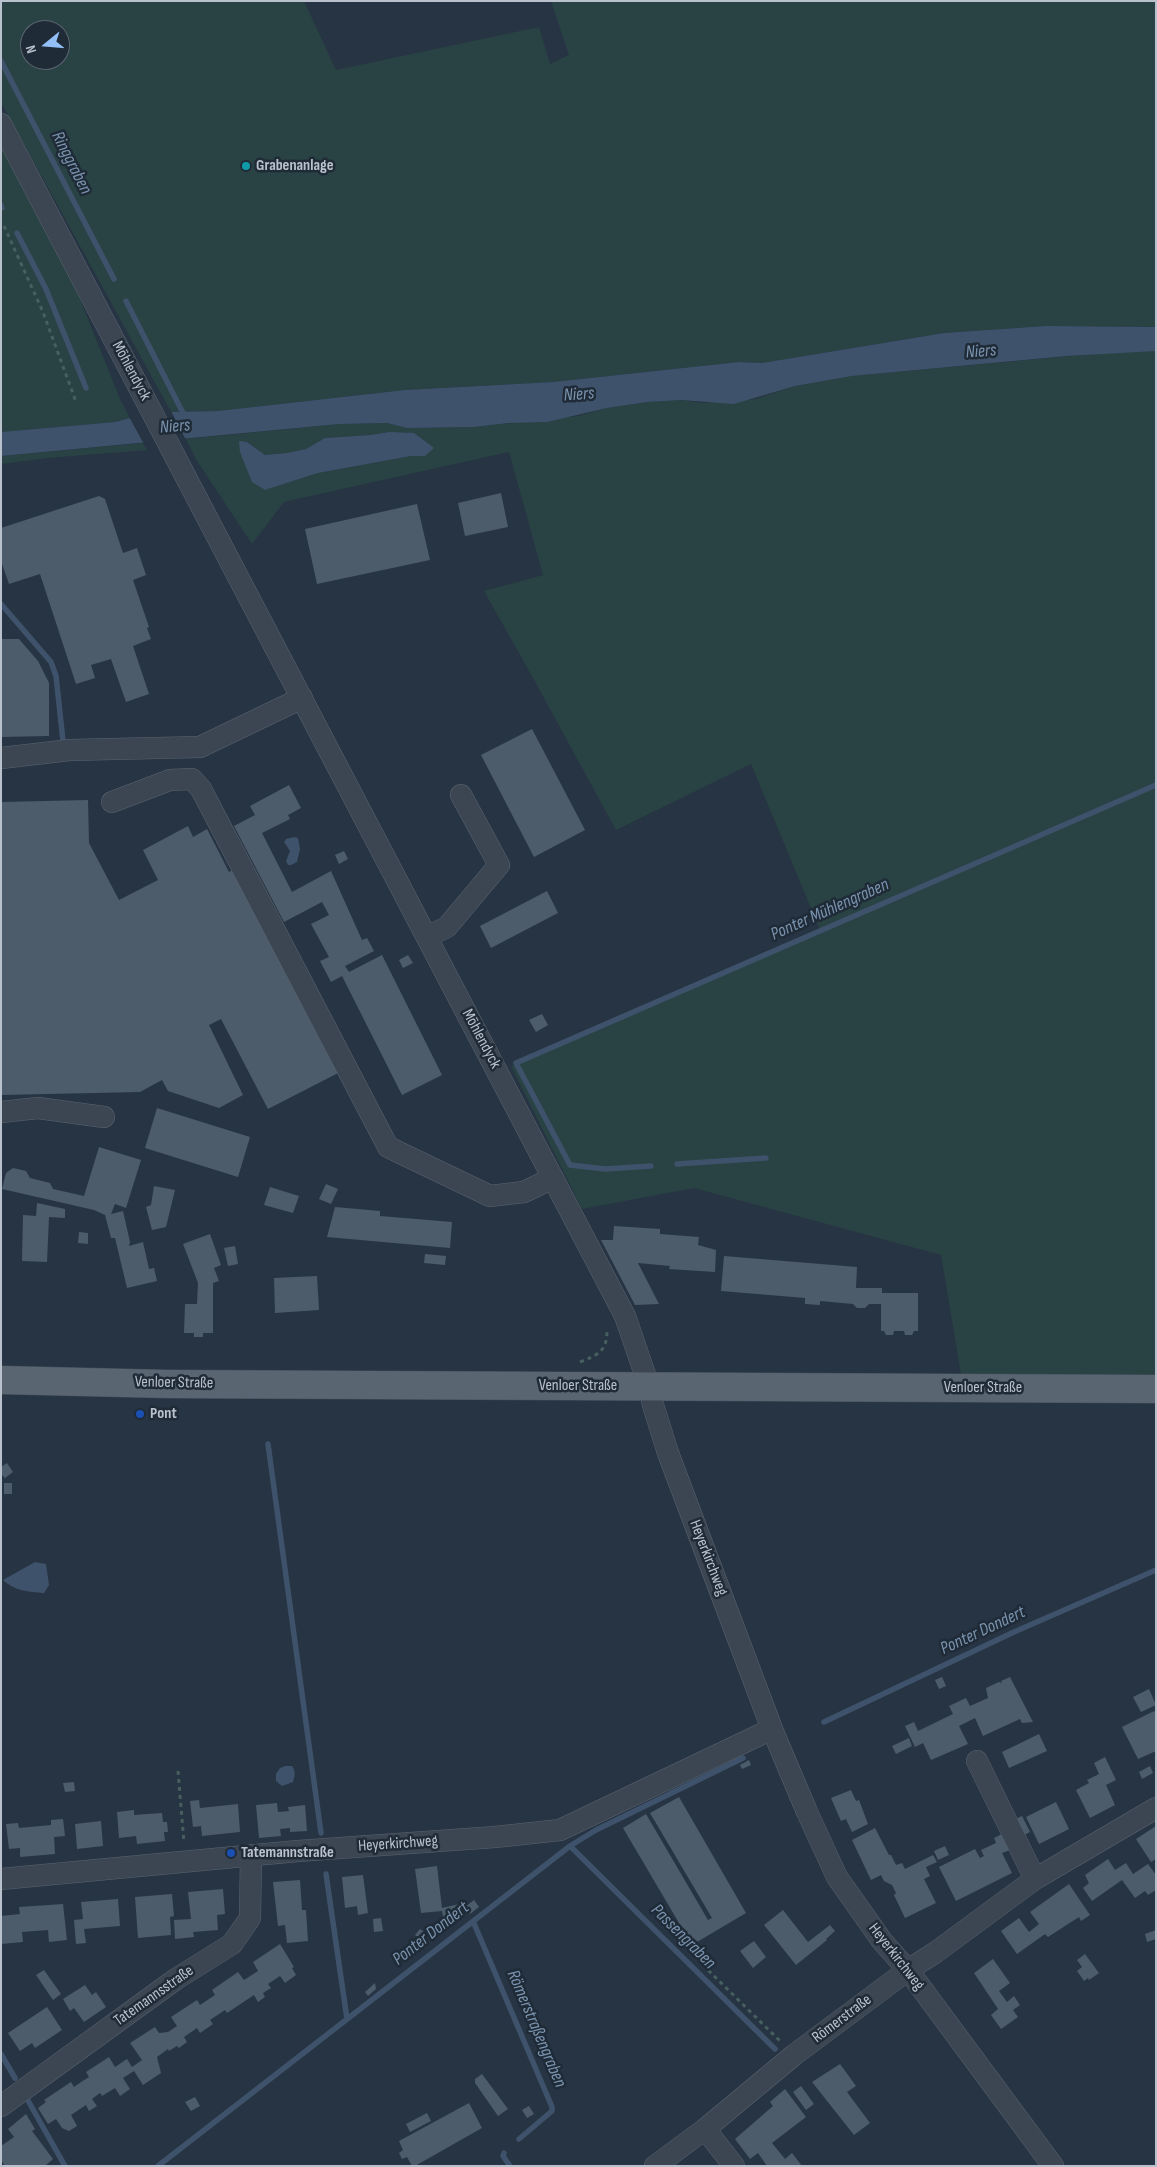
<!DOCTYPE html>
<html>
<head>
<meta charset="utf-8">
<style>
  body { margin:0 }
  #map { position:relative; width:1157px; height:2167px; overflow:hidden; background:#273443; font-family:"Sofia Sans Condensed",sans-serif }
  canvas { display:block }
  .frame { position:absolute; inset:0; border:2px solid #b9c1cc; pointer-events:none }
  .north { position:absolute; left:20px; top:20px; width:50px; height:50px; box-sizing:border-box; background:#202b38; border:1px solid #5d6773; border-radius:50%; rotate:253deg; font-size:14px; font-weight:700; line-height:20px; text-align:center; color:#b9c1cc }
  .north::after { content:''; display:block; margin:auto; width:18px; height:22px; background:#93bff7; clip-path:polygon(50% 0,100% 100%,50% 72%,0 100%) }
</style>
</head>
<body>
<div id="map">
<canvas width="1157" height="2167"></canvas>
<div class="frame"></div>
<div class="north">N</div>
</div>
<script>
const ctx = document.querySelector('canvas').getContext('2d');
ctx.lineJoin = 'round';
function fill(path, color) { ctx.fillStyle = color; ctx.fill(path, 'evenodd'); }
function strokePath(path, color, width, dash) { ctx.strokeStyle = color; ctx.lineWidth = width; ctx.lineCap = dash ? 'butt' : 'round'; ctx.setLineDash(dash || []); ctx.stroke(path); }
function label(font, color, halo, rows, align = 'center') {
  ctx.font = font + ' "Sofia Sans Condensed",sans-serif'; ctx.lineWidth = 5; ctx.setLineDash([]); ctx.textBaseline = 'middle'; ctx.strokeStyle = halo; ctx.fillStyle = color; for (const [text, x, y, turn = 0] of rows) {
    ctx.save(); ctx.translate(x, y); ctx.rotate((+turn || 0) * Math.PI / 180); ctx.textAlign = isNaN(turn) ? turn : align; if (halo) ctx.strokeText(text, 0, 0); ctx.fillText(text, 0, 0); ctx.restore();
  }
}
const green = new Path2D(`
  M1,1H304L336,70L539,27L550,64L569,55L551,1H1156V327L1046,326L944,333L762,363L739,362L553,382L405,390L218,411L171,412L1,102ZM30,30H60V60H30Z
  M1,127L42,204L120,399L130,418L115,422L1,432Z
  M1137,350L1156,351V1375L961,1374L941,1255L694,1188L582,1209L511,1066L820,930L751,764L616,830L533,678L484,591L543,575L509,452L284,502L252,544L197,461L186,439L339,424L387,423L407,428L474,427L578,416L607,408L647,402L681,400L703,403L756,399L795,386L852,376ZM389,432L425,456H411L318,473L265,490L247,442L265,455L287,453L306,449L325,438L370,435Z
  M143,443L147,450L48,458L1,464V456Z`);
const water = new Path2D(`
  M1046,326L1156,327V351L1067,356L852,376L795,386L734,404L681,400L647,402L607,408L547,422L509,423L474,427L407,428L387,423L339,424L1,456V432L115,422L130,418L171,412L218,411L405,390L553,382L739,362L762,363L944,333Z
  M389,432L414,433L434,448L425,456H411L318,473L265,490L252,482L240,452L239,441L247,442L265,455L287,453L306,449L325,438L370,435Z
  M294,837L298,838L300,849L297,862L291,865H288L286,861L290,851L284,842L286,839Z
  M35,1562L46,1564L49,1585L44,1593C28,1592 15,1591 3,1580Z
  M285,1766H292C296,1772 295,1775 293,1782L282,1786L276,1781V1774L280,1768Z`);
const pier = new Path2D(`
  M170,409L187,442L145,446L128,415Z`);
const stream = new Path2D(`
  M1,61L114,279
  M1,205L2,208
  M17,233L46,289L86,388
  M126,301L185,417
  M1,604L51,662L56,676L63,741
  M677,1164L766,1158
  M651,1166L605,1169L570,1165L516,1063L1156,785
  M268,1444L321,1833
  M824,1722L1014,1632L1156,1570
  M570,1846L775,2049
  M326,1874L347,2019
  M473,1921L552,2107V2111L519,2139
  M1,2054L15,2078
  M26,2097L65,2166
  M504,2153L503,2156L510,2166
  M158,2166L570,1846L596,1830L743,1758`);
const building = new Path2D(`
  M501,493L508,527L465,536L458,503Z
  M99,496L105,499L123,553L137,548L146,575L133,580L149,627L147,628L151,639L133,646L149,694L126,702L111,659L91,665L95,678L76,684L40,574L9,584L1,561V528Z
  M417,504L430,560L317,584L305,529Z
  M1,639H19L38,661L49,683V736L1,737Z
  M532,729L585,830L534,857L481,755Z
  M289,785L301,808L288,815L290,819L262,833L292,892L331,871L362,940L367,938L374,951L345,966L349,972L382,955L442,1075L402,1095L342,976L331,982L320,961L329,957L311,924L329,915L322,902L284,922L234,826L255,815L250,806Z
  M88,800L89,843L119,900L158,880L143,850L188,826L193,837L207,829L229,872L235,869L340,1072L268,1109L221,1019L209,1025L243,1095L219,1108L168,1091L162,1080L140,1092L1,1095V802Z
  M344,851L348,859L339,864L335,855Z
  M547,891L558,913L491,948L480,926Z
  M408,955L413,963L403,968L399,960Z
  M542,1014L548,1025L536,1032L529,1020Z
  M157,1108L250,1137L238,1177L145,1148Z
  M99,1147L141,1160L126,1208L115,1204L111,1214L123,1211L130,1242L129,1246L143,1242L149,1269L154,1268L157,1281L127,1288L115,1238H111L105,1215L94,1210L2,1189L6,1173L13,1168L26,1171L30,1178L50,1183L53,1189L84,1196Z
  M326,1184L338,1189L331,1204L319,1199Z
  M154,1186L175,1190L166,1227L152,1230L146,1207L151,1205Z
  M270,1187L299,1196L293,1213L264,1205Z
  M37,1203L65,1209V1218L49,1217L47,1262L22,1261L23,1215L36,1216Z
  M335,1207L380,1211V1216L452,1222L450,1248L327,1237Z
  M614,1226L660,1229V1234L699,1237L698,1245L716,1250L715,1272L669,1269L670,1266L638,1263L659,1304L635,1305L601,1240H613Z
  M79,1232L88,1233V1244L78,1243Z
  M210,1234L221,1265L214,1268L219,1281L213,1283V1333H203V1337H194V1333H184L185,1304H197L198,1283L183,1244Z
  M235,1246L238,1264L228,1266L224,1248Z
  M425,1254L446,1256L445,1265L424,1263Z
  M724,1256L857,1267L856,1288H882V1293H918V1331H914L912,1335H905L904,1331H894L893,1335H886L884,1331H881V1304H869L865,1308H857L853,1304L820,1301V1305L805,1304V1298L721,1291Z
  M317,1276L319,1310L275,1313L274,1278Z
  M7,1463L13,1472L5,1478L1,1474V1467Z
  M4,1483H12V1494H4Z
  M942,1677L946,1686L939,1689L935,1680Z
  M1010,1677L1033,1722L1022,1723L1020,1719L983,1736L975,1718L959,1726L968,1744L931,1760L923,1743L915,1747L905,1726L914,1722L918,1731L953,1714L949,1706L966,1698L970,1706L988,1698L986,1688L999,1682L1002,1683L1001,1681Z
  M1149,1689L1156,1705L1141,1712L1133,1697Z
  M1154,1711L1156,1714V1751L1138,1759L1122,1727Z
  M1039,1734L1047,1751L1009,1768L1002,1752Z
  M909,1738L912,1746L896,1754L892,1746Z
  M1105,1757L1116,1780L1106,1785L1115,1805L1090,1818L1076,1790L1089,1783L1087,1780L1099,1774L1094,1763Z
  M749,1760L751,1765L742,1769L740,1765Z
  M1150,1766L1153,1773L1142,1779L1139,1772Z
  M74,1782L75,1791L65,1792L63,1783Z
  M851,1790L856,1801L859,1800L868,1824L852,1832L846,1819L841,1821L831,1798Z
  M679,1797L746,1913L692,1945L623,1828L646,1814L708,1920L712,1918L650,1813Z
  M199,1800L200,1808L238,1804L240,1832L202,1836L201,1826L193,1827L190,1801Z
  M1056,1802L1069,1829L1039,1844L1026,1817Z
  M277,1803L278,1812L289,1811L288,1807L305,1805L307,1831L290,1832V1828L280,1829L281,1836L259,1838L256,1805Z
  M134,1810V1815L162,1813L163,1822H167L168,1832H164L165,1841L137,1844L136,1836L119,1838L117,1812Z
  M1022,1816L1030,1832L1022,1836L1014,1820Z
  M63,1819L65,1836L54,1837L55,1854L20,1857V1848L9,1849L6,1824L18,1823L19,1828L51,1825V1820Z
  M101,1821L103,1846L77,1849L75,1824Z
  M1156,1826V1859L1151,1862L1136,1839Z
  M875,1828L889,1855H891L896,1865L902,1863L905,1869L933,1855L937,1862L926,1867L930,1876L924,1879L936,1903L905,1918L894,1895L896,1893L892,1885L884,1881L881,1875L871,1880L852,1840Z
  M1002,1834L1010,1850L1002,1853L1012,1873L956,1901L939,1867L975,1849L980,1858L984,1856L981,1850L996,1843L994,1838Z
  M945,1846L949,1855L938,1860L934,1851Z
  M1108,1859L1115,1870L1126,1863L1133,1874L1148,1864L1156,1875V1890L1148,1895L1145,1891L1135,1898L1122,1880L1092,1901L1083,1888L1089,1883L1085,1875Z
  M437,1866L442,1908L459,1904L460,1921L444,1923L442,1911L421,1913L415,1869Z
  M363,1875L368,1913L358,1915L357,1906L345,1908L342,1877Z
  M300,1880L302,1910H306L308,1941L287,1943L285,1925L278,1926L273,1882Z
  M1069,1884L1090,1915L1081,1921L1079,1917L1048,1937L1045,1934L1017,1954L1001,1931L1019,1918L1029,1932L1039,1924L1030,1912Z
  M223,1889L225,1914L217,1915L218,1930L193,1932L194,1937L175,1939L174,1920L191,1919L188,1892Z
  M172,1894L174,1916L170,1917L171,1935L138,1938L135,1897Z
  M118,1899L120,1926L84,1929L86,1943L76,1944L74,1920L83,1919L81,1902Z
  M474,1900L479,1907L470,1914L465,1907Z
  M63,1904L67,1940L49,1942L48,1930L22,1932L23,1942L1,1944V1916L20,1914L19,1907Z
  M783,1910L808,1942L830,1925L835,1931L826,1939L827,1940L796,1965L764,1925Z
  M381,1918L383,1931L374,1932L373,1919Z
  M420,1929L427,1934L422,1940L415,1935Z
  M1156,1930V1939L1147,1942L1145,1934Z
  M754,1941L766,1957L753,1968L740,1951Z
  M280,1944L294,1967L292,1968L296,1975L285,1983L280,1976L268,1984L271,1988L263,1993L265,1997L258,2002L254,1995L227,2013L225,2010L210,2020L213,2024L200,2033L197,2028L184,2037L187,2042L179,2048L177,2046L169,2051L168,2049L157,2057L161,2073L143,2085L134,2071L123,2078L130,2089L120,2096L115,2088L102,2096L100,2093L92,2099L97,2106L89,2111L86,2105L71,2115L77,2126L69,2131L62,2128L56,2119L48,2124L38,2108L46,2102L44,2100L71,2082L74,2087L81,2082L89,2077L86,2072L109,2057L115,2067L127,2059L132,2067L142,2060L130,2043L155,2027L159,2033L168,2032L177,2026L171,2017L197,2000L200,2005L215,1995L212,1990L238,1972L244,1980L258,1971L253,1962Z
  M1085,1954L1099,1973L1089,1980L1088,1978L1084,1981L1077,1971L1082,1967L1077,1960Z
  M993,1959L1010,1983L999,1991L1007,2002L1014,1996L1020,2005L1013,2010L1018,2017L1001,2029L991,2015L998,2009L974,1973Z
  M44,1970L61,1994L53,2000L36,1975Z
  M375,1983L376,1989L368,1996L365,1992Z
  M85,1985L92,1995L96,1992L106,2007L84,2022L74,2008L70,2011L63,1999Z
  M47,2007L62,2030L35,2048L32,2043L20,2051L8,2033Z
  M840,2064L856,2086L847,2092L870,2123L854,2135L812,2082Z
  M482,2074L508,2109L498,2116L475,2083V2079Z
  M801,2086L814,2104L806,2110L793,2092Z
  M785,2089L806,2117L772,2143L785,2159L792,2153L802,2166H767L758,2153L750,2159L735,2139L773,2106L770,2102Z
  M195,2097L200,2106L191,2111L185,2102Z
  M469,2103L482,2128L415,2166H412L407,2157L402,2159L399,2153L403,2150L399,2141Z
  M529,2106L534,2114L527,2118L522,2110Z
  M427,2113L431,2121L410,2132L406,2124Z
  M26,2114L35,2129L32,2131L53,2159L45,2166H5L1,2160V2146L14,2137L8,2129Z`);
const path = new Path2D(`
  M4,226L43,312L76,402
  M580,1362C597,1355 607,1352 607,1331
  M178,1771L184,1843
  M711,1963L708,1970L781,2042`);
const minor = new Path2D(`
  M1,124L625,1316L649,1386L653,1405L668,1453L772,1729L807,1812L837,1877L882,1941L908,1970L1053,2166
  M1,758L70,750L200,747L302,698
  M112,802L170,780L192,779L201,789L388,1147L490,1196L524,1192L553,1178
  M427,937L447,927L499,865L461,795
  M1,1112L38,1108L104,1117
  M977,1761L1035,1879
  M1,1879L298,1851L495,1837L560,1830L772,1729
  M1,2106L176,1979L232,1944L250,1918L251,1855
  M705,2129L734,2166
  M655,2166L705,2129L794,2055L908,1970L936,1952L1035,1879L1156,1808`);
const major = new Path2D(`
  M1,1380L167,1384L1156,1389`);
const markers = [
  [246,166,5,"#0f9aa8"],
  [140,1414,5,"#1a4fb4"],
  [231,1853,5,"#1a4fb4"]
];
const poiNames = [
  ["Grabenanlage",256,166],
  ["Pont",150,1414],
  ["Tatemannstraße",241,1853]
];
const streetNames = [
  ["Möhlendyck",131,371,62],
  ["Möhlendyck",481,1039,62],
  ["Venloer Straße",174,1383,1],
  ["Venloer Straße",578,1386],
  ["Venloer Straße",983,1388],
  ["Heyerkirchweg",708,1558,69],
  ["Heyerkirchweg",398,1844,-4],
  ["Heyerkirchweg",896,1957,52],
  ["Tatemannsstraße",154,1996,-35],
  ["Römerstraße",842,2019,-37]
];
const waterNames = [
  ["Ringgraben",71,163,63],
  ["Niers",981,352,-4],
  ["Niers",579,395,-4],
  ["Niers",175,427,-5],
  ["Ponter Mühlengraben",830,910,-24],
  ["Ponter Dondert",983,1631,-25],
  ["Ponter Dondert",431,1934,-38],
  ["Passengraben",683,1937,45],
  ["Römerstraßengraben",536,2029,67]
];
fill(green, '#294244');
fill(water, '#3e536b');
fill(pier, '#273443');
strokePath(stream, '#3e536b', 5.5);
fill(building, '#4d5c6b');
strokePath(minor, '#5a6470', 22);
strokePath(major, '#454f5c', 29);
strokePath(path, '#485f60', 3, [4, 4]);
strokePath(minor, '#3c4652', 21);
strokePath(major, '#5a6572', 28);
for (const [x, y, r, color] of markers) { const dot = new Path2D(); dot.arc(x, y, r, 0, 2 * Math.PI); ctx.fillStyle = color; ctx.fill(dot); strokePath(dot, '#202b38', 2); }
label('bold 16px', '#b9c1cc', '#202b38', poiNames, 'left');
label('16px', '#b9c1cc', '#202b38', streetNames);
label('italic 18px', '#7a93ae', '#202b38', waterNames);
</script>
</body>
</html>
